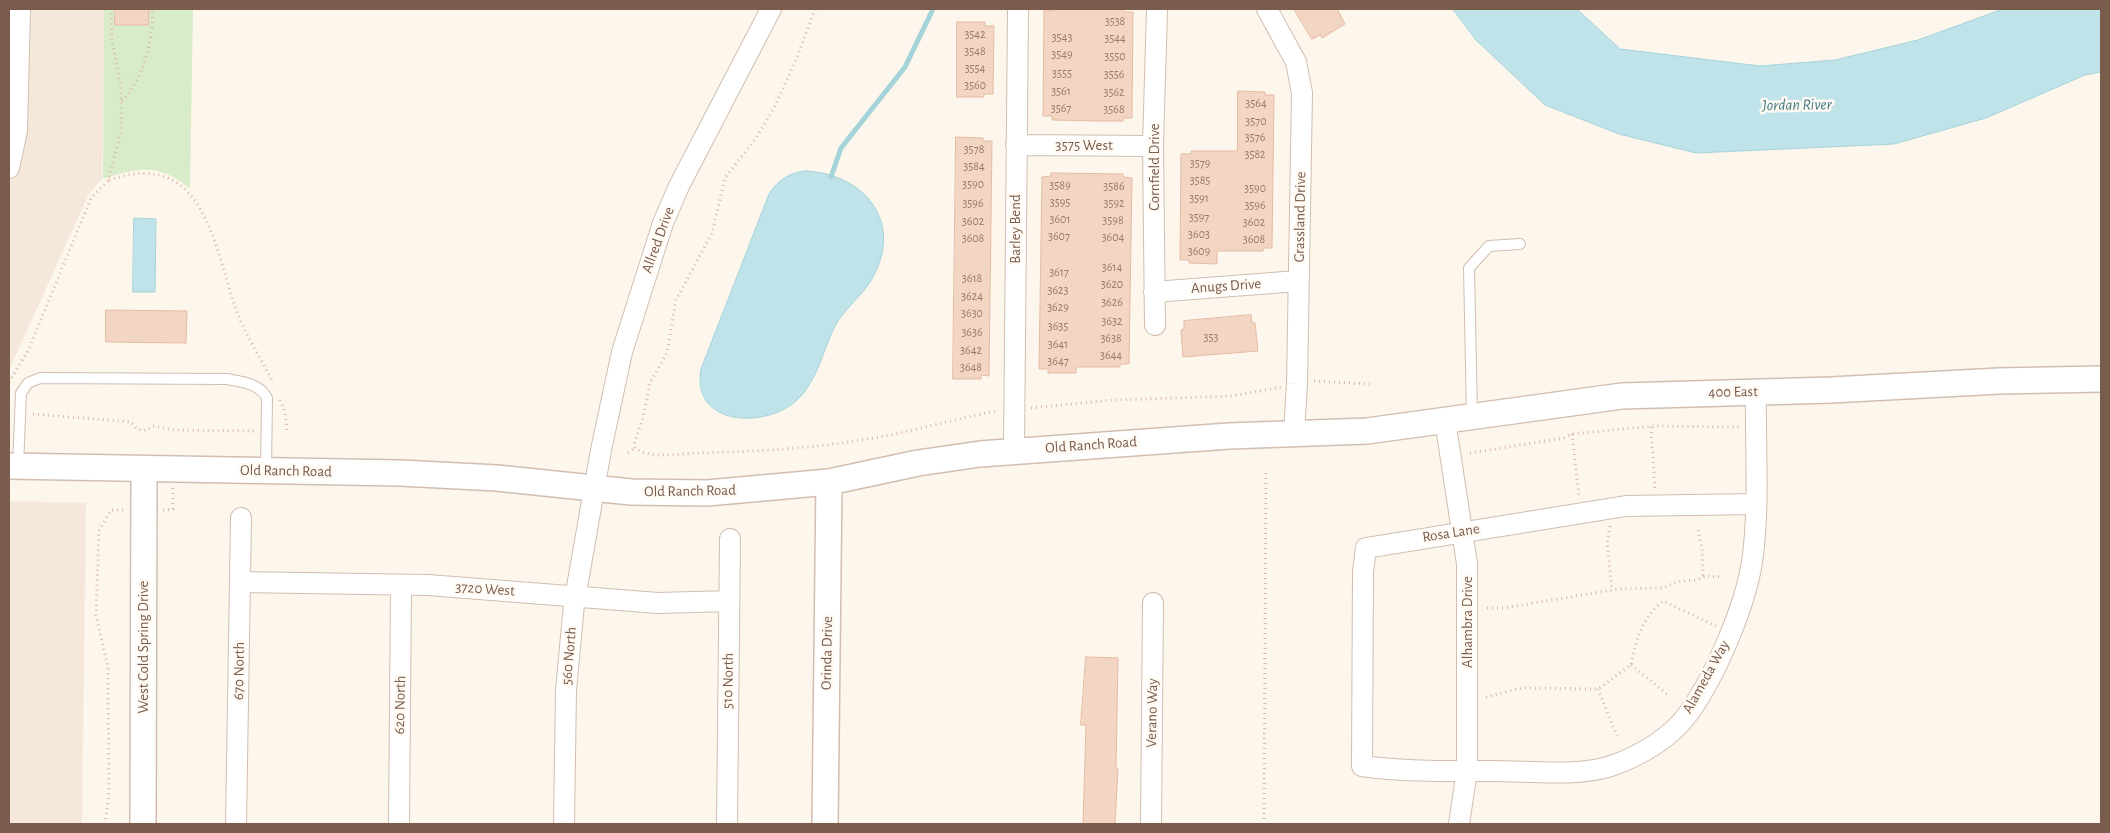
<!DOCTYPE html>
<html>
<head>
<meta charset="utf-8">
<style>
  body { margin:0 }
  #map { position:relative; width:2110px; height:833px; overflow:hidden; background:#fdf6ec; font-family:"Alegreya Sans",sans-serif }
  canvas { display:block }
  .frame { position:absolute; inset:0; border:10px solid #7a5c4d; pointer-events:none }
</style>
</head>
<body>
<div id="map">
<canvas width="2110" height="833"></canvas>
<div class="frame"></div>
</div>
<script>
const ctx = document.querySelector('canvas').getContext('2d');
ctx.lineJoin = 'round';
function fill(path, color) { ctx.fillStyle = color; ctx.fill(path, 'evenodd'); }
function strokePath(path, color, width, dash) { ctx.strokeStyle = color; ctx.lineWidth = width; ctx.lineCap = dash ? 'butt' : 'round'; ctx.setLineDash(dash || []); ctx.stroke(path); }
function label(font, color, halo, rows, align = 'center') {
  ctx.font = font + ' "Alegreya Sans",sans-serif'; ctx.lineWidth = 5; ctx.setLineDash([]); ctx.textBaseline = 'middle'; ctx.strokeStyle = halo; ctx.fillStyle = color; for (const [text, x, y, turn = 0] of rows) {
    ctx.save(); ctx.translate(x, y); ctx.rotate((+turn || 0) * Math.PI / 180); ctx.textAlign = isNaN(turn) ? turn : align; if (halo) ctx.strokeText(text, 0, 0); ctx.fillText(text, 0, 0); ctx.restore();
  }
}
const residential = new Path2D(`
  M9,9H104L102,179L89,194L9,370Z
  M9,501L86,503L82,824H9Z`);
const green = new Path2D(`
  M104,9H193L190,189C161,163 137,167 103,179Z`);
const water = new Path2D(`
  M1453,9H1577L1620,49L1760,66L1835,60L1918,40L2003,9H2101V72L2085,75L1986,118L1894,144L1696,153L1619,134L1545,105L1476,40Z
  M805,171C863,173 904,221 873,277C863,296 844,308 834,328C823,351 816,384 796,401C764,429 691,426 701,369L769,194C778,180 789,173 805,171Z
  M134,218L156,219L155,292H133Z`);
const stream = new Path2D(`
  M831,177L841,148L905,67L933,9`);
const building = new Path2D(`
  M115,9H149L148,25H115Z
  M1053,9H1124V12H1133L1132,118H1123V121H1096L1052,120V116H1043L1044,10L1053,11Z
  M1294,9H1337L1345,24L1322,38L1320,35L1312,39Z
  M957,22H985V26H994L993,94H984V97H957Z
  M1238,91L1265,92V95H1274L1272,248H1264L1263,251H1217V264L1189,263V260H1180L1181,154H1191V151H1237Z
  M956,137L983,138V141H992L989,376L981,375V379H953Z
  M1051,173L1123,174V177L1132,178L1129,364H1120V367H1076V373H1048V369H1039L1042,177L1051,176Z
  M106,310L187,311L186,343L106,342Z
  M1251,315L1252,323H1255L1258,351L1183,357L1181,330L1184,329V321Z
  M1086,657L1118,658L1116,769H1118L1115,824H1083L1086,725H1081Z`);
const path = new Path2D(`
  M815,9L796,60L774,108L756,138L725,178L712,233L676,300L667,353L650,383L643,418L634,444L635,448C649,459 677,454 694,453C755,452 819,448 879,437C919,430 958,418 997,411
  M122,101C142,81 155,37 152,9
  M109,180C205,147 213,245 237,312C246,337 262,359 273,383
  M1314,381L1370,384
  M9,382L28,351L91,198L108,181L121,132V87L112,41L111,9
  M280,400L285,412L287,432
  M1031,408L1113,400L1233,396L1281,387
  M33,414L131,422L136,428L143,431L154,426L173,430L254,431
  M1651,427L1655,488
  M1572,434L1579,496
  M628,453L635,448
  M1470,453L1564,438L1572,434L1653,426L1739,427
  M163,510L173,509V488
  M1610,526L1607,543L1612,590
  M1698,530L1702,548L1703,576
  M1487,608H1504L1618,589L1662,588L1677,582L1697,580L1705,576L1722,577
  M1631,665L1668,695
  M1598,689L1617,736
  M1486,697L1521,688L1598,689L1631,665C1636,639 1642,618 1663,601L1716,626
  M105,824L109,792L108,667L96,615L99,531L111,510H124
  M1264,824L1266,469`);
const service = new Path2D(`
  M1472,416L1469,268L1489,246L1520,244
  M18,466L21,393L28,383L40,378L227,379C242,382 259,383 267,398L266,470`);
const minor = new Path2D(`
  M1267,9L1296,62L1302,93L1297,384L1294,433
  M1016,145L1153,146
  M9,168L17,131L20,9
  M1154,292L1298,281
  M1155,325L1153,146L1157,9
  M1445,420L1467,564V770L1459,824
  M1014,450L1018,9
  M1755,504L1626,506L1366,548L1363,572L1362,766C1405,772 1450,771 1494,771C1529,771 1577,777 1611,766C1638,757 1671,738 1688,714C1715,677 1745,607 1752,562C1760,506 1755,448 1756,392
  M240,582L428,585L658,603L729,601
  M236,824L241,518
  M399,824L401,585
  M564,824L566,690L574,604L601,450L622,352L663,223L679,186L771,9
  M727,824L730,539
  M1151,824L1153,603`);
const tertiary = new Path2D(`
  M9,466L400,473L497,478L631,492L707,493L829,482L918,463L980,454L1229,436L1367,431L1622,396L1831,390L1999,381L2101,379
  M143,824L144,469
  M825,824L829,482`);
const numberNames = [
  ["3538",1115,21],
  ["3542",975,34],
  ["3543",1062,37],
  ["3544",1115,38],
  ["3548",975,51],
  ["3549",1062,54],
  ["3550",1115,56],
  ["3554",975,68],
  ["3555",1062,73],
  ["3556",1114,74],
  ["3560",975,85],
  ["3561",1061,91],
  ["3562",1114,92],
  ["3564",1256,103],
  ["3567",1061,108],
  ["3568",1114,109],
  ["3570",1256,121],
  ["3576",1255,137],
  ["3578",974,149],
  ["3582",1255,154],
  ["3579",1200,163],
  ["3584",974,166],
  ["3585",1200,180],
  ["3590",973,184],
  ["3589",1060,185],
  ["3586",1114,186],
  ["3590",1255,188],
  ["3591",1199,198],
  ["3595",1060,202],
  ["3596",973,203],
  ["3592",1114,203],
  ["3596",1255,205],
  ["3597",1199,217],
  ["3601",1060,219],
  ["3598",1113,220],
  ["3602",973,221],
  ["3602",1254,222],
  ["3603",1199,234],
  ["3607",1059,236],
  ["3604",1113,237],
  ["3608",973,238],
  ["3608",1254,239],
  ["3609",1199,251],
  ["3614",1112,267],
  ["3617",1059,272],
  ["3618",972,278],
  ["3620",1112,284],
  ["3623",1058,290],
  ["3624",972,296],
  ["3626",1112,302],
  ["3629",1058,307],
  ["3630",972,313],
  ["3632",1112,321],
  ["3635",1058,326],
  ["3636",972,332],
  ["353",1211,337],
  ["3638",1111,338],
  ["3641",1058,344],
  ["3642",971,350],
  ["3644",1111,355],
  ["3647",1058,361],
  ["3648",971,367]
];
const streetNames = [
  ["3575 West",1084,145],
  ["Cornfield Drive",1154,167,-90],
  ["Grassland Drive",1300,217,-89],
  ["Barley Bend",1015,229,-90],
  ["Allred Drive",658,240,-70],
  ["Anugs Drive",1226,286,-4],
  ["400 East",1733,392,-1],
  ["Old Ranch Road",1091,445,-4],
  ["Old Ranch Road",286,471,1],
  ["Old Ranch Road",690,491,-1],
  ["Rosa Lane",1451,533,-9],
  ["3720 West",485,589,4],
  ["Alhambra Drive",1467,622,-90],
  ["West Cold Spring Drive",143,647,-90],
  ["Orinda Drive",827,653,-89],
  ["560 North",569,656,-85],
  ["670 North",239,671,-89],
  ["Alameda Way",1706,677,-61],
  ["510 North",728,681,-89],
  ["620 North",400,705,-89],
  ["Verano Way",1152,713,-89]
];
const waterNames = [
  ["Jordan River",1797,105,-1]
];
fill(residential, '#f5e8da');
fill(green, '#d8ecc9');
fill(water, '#bfe3e8');
strokePath(water, '#a5d3da', 1);
strokePath(stream, '#a5d3da', 5);
fill(building, '#f3d5c3');
strokePath(building, '#e6bba3', 1);
strokePath(service, '#d1beb0', 12);
strokePath(minor, '#d1beb0', 22);
strokePath(tertiary, '#d1beb0', 28);
strokePath(path, '#d9b8a5', 3, [1, 4]);
strokePath(service, '#fff', 10);
strokePath(minor, '#fff', 20);
strokePath(tertiary, '#fff', 25);
label('12px', '#987a6a', null, numberNames);
label('15px', '#7a5c4d', '#fffaf3', streetNames);
label('italic 16px', '#437c86', '#fffaf3', waterNames);
</script>
</body>
</html>
